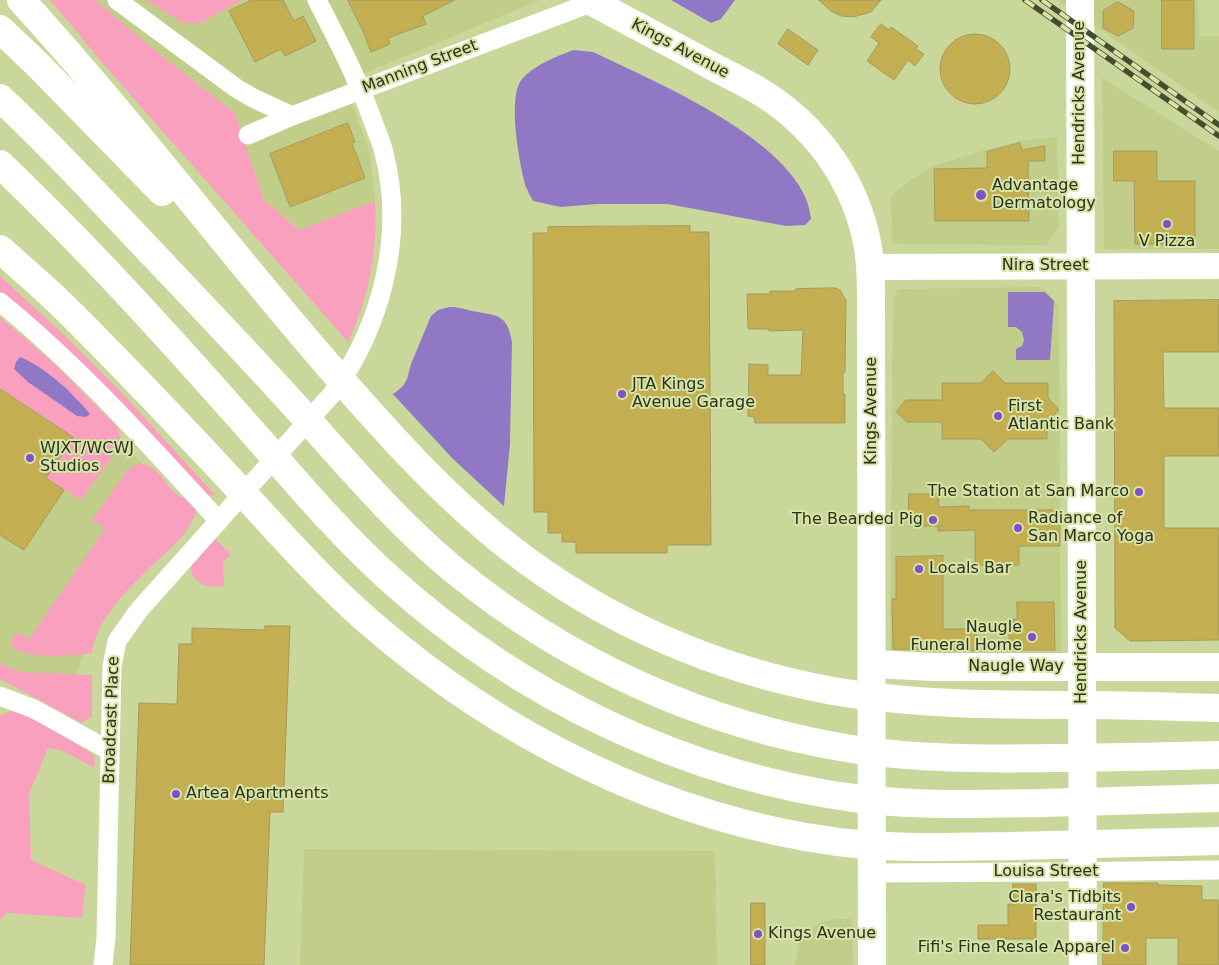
<!DOCTYPE html>
<html>
<head>
<meta charset="utf-8">
<style>
  body { margin:0 }
  canvas { display:block; background:#cad79b }
</style>
</head>
<body>
<canvas width="1219" height="965"></canvas>
<script>
const ctx = document.querySelector('canvas').getContext('2d');
ctx.lineJoin = 'round';
function fill(path, color) { ctx.fillStyle = color; ctx.fill(path, 'evenodd'); }
function strokePath(path, color, width, dash) { ctx.strokeStyle = color; ctx.lineWidth = width; ctx.lineCap = dash ? 'butt' : 'round'; ctx.setLineDash(dash || []); ctx.stroke(path); }
function label(font, color, halo, rows, align = 'center') {
  ctx.font = font + ' "DejaVu Sans",sans-serif'; ctx.lineWidth = 4; ctx.setLineDash([]); ctx.textBaseline = 'middle'; ctx.strokeStyle = halo; ctx.fillStyle = color; for (const [text, x, y, turn = 0] of rows) {
    ctx.save(); ctx.translate(x, y); ctx.rotate((+turn || 0) * Math.PI / 180); ctx.textAlign = isNaN(turn) ? turn : align; if (halo) ctx.strokeText(text, 0, 0); ctx.fillText(text, 0, 0); ctx.restore();
  }
}
const built = new Path2D(`
  M89,0H540L344,82L370,153L375,201L300,230L264,200L235,113Z
  M1058,0H1198L1199,36H1219V112Z
  M1102,78L1219,151V249H1104Z
  M1057,137L1059,227L1046,245L892,244L891,196L909,181L933,166L982,151L1020,141Z
  M1042,287L1059,306L1061,653L890,656L893,298L898,289Z
  M0,322L162,483L90,630L67,708L0,670Z
  M304,849L715,851L717,965H300Z
  M836,919H852L853,965H795L799,943L808,931L821,922Z`);
const green = new Path2D(`
  M50,0H95L168,61L235,113L264,200L299,230L375,201C378,250 369,297 348,342L105,66Z
  M146,0H242L200,23H183Z
  M0,276L62,333L120,391L216,496L206,494L13,302L0,292Z
  M0,317L55,364L118,428L120,437L117,450L81,500L46,478L73,437L0,388Z
  M143,464C159,468 163,481 174,492C182,499 191,498 199,503C197,511 194,518 190,525C183,538 171,548 159,559C133,584 97,616 92,653C70,656 29,660 12,647V639L17,632L29,639L105,529L92,519L126,472L134,465Z
  M213,537L231,554L223,563L224,586C208,589 185,582 193,562C196,553 207,544 213,537Z
  M0,664L22,672L92,675V716L82,723L0,679Z
  M13,711L39,720L94,755L95,768L61,750L48,748L29,794L31,860L86,885L82,918L7,913L0,920V716L5,713Z`);
const water = new Path2D(`
  M671,0H735L721,19L711,23Z
  M573,50L593,52C653,81 806,144 811,219L805,225L786,226L668,204H597L561,207L533,201C531,197 528,192 526,187C520,166 506,95 523,78C536,64 556,57 573,50Z
  M1008,292H1045L1054,301L1050,360H1016V349L1022,346L1024,340L1022,332L1016,327H1008Z
  M449,307C458,307 464,309 472,311C497,316 507,313 512,342L510,444L503,516L387,397L396,392L403,386L407,379L411,364L431,316L438,310Z
  M20,357C45,367 73,393 90,414L86,417L77,416L28,382L14,369L16,362Z`);
const pier = new Path2D(`
  M391,392L453,459L506,508L504,518L498,522L488,524L379,403L385,395Z`);
const building = new Path2D(`
  M252,0H283L294,21L303,16L316,41L285,56L281,49L255,62L229,11Z
  M348,0H455L423,16L426,24L388,38L390,44L371,52L363,31Z
  M819,0H881L871,12L853,17L841,16L831,11Z
  M1162,0H1194V49H1162Z
  M1118,2L1134,11L1133,28L1118,36L1103,28V11Z
  M881,24L889,30L891,27L918,46L916,49L924,54L915,66L908,60L894,80L867,61L879,43L871,37Z
  M788,29L818,50L808,65L778,44Z
  M940 69a35 35 0 1 1 70 0a35 35 0 1 1-70 0Z
  M348,123L355,142L352,143L365,178L290,207L270,154Z
  M1020,143L1022,150L1045,146V161H1028L1029,221H935L934,169L987,168V152Z
  M1114,151H1157V181H1195V244H1135L1134,181H1114Z
  M690,226V232H709L711,545H667V553H576V542H562V533H548V512H534L533,233H548V227Z
  M835,288L840,290L846,300L845,372L843,373V394H845V423H755L754,417L748,416L749,364L768,365V375H801L803,330L770,331L767,329H748L747,294H770V291H795L796,289Z
  M1219,300V352H1163L1164,408H1219V456H1164V528H1219V640L1130,641L1115,628L1114,301Z
  M993,371L1005,383H1048V398L1059,410L1047,422V439H1008L994,452L981,439H942V422H907L896,412L906,400H942V383H981Z
  M0,389L73,437L46,478L64,490L24,550L0,535Z
  M909,494H938L939,507L969,506V510H1060V546H1019V565H975V530L938,531V526H909Z
  M943,556V629H976L977,651L893,649L892,599H896V557Z
  M1017,602H1054L1055,650H1009V623H1013V619H1017Z
  M265,626H290L283,812H270L264,965H130L139,703L177,704L179,644H192V628L265,630Z
  M1104,883H1158V885L1202,886V900H1219V965H1178V938H1146V965H1103Z
  M1013,884H1036V939H978V925H1008V904H1013Z
  M751,903H765V965H751Z`);
const street = new Path2D(`
  M117,0L236,88L253,98L292,116
  M248,135L292,116L593,2
  M0,302C80,367 149,445 219,521
  M0,696L34,709L110,751
  M872,873C988,872 1103,872 1219,870
  M103,965L106,938L112,666L117,641L139,610L332,394C382,326 405,235 384,153C382,143 377,133 374,124C359,81 338,41 317,0`);
const secondary = new Path2D(`
  M870,267L1219,266`);
const primary = new Path2D(`
  M589,0C629,22 670,43 710,65C730,76 751,85 770,98C820,132 855,183 867,242C871,261 871,280 871,299L872,965
  M1080,0L1083,965
  M872,664L934,667H1219`);
const highway = new Path2D(`
  M21,0C128,117 223,244 327,364C384,429 441,494 510,548C603,621 717,670 833,691C916,705 1001,705 1085,705C1130,705 1174,707 1219,708
  M0,29L37,64L162,192
  M0,98C45,139 87,185 129,229C181,284 234,339 285,395C340,455 391,518 454,570C567,663 707,726 852,749C918,759 983,759 1050,758C1106,758 1163,756 1219,755
  M0,164C85,245 163,331 241,419C290,474 336,531 391,580C521,697 687,777 861,799C922,806 982,804 1044,803C1102,801 1160,800 1219,798
  M0,249C21,268 44,287 64,307C115,357 165,410 214,462C265,516 313,573 369,622C500,736 665,819 838,842C895,849 953,847 1010,846C1080,844 1150,843 1219,841`);
const rail = new Path2D(`
  M1025,0L1219,136
  M1042,0L1219,125`);
const markers = [
  [981,195,6,"#7e50c9"],
  [1167,224,5,"#7e50c9"],
  [622,394,5,"#7e50c9"],
  [998,416,5,"#7e50c9"],
  [30,458,5,"#7e50c9"],
  [1139,492,5,"#7e50c9"],
  [933,520,5,"#7e50c9"],
  [1018,528,5,"#7e50c9"],
  [919,569,5,"#7e50c9"],
  [1032,637,5,"#7e50c9"],
  [176,794,5,"#7e50c9"],
  [1131,907,5,"#7e50c9"],
  [758,934,5,"#7e50c9"],
  [1125,948,5,"#7e50c9"]
];
const streetNames = [
  ["Kings Avenue",680,49,28],
  ["Manning Street",420,67,-21],
  ["Hendricks Avenue",1080,93,-90],
  ["Nira Street",1045,266],
  ["Kings Avenue",872,411,-90],
  ["Hendricks Avenue",1082,632,-90],
  ["Naugle Way",1016,667],
  ["Broadcast Place",112,720,-88],
  ["Louisa Street",1046,872]
];
const poiNames = [
  ["Advantage",992,186],
  ["Dermatology",992,204],
  ["V Pizza",1167,242,"center"],
  ["JTA Kings",632,385],
  ["Avenue Garage",632,403],
  ["First",1008,407],
  ["Atlantic Bank",1008,425],
  ["WJXT/WCWJ",40,449],
  ["Studios",40,467],
  ["The Station at San Marco",1129,492,"right"],
  ["Radiance of",1028,519],
  ["San Marco Yoga",1028,537],
  ["The Bearded Pig",923,520,"right"],
  ["Locals Bar",929,569],
  ["Naugle",1022,628,"right"],
  ["Funeral Home",1022,646,"right"],
  ["Artea Apartments",186,794],
  ["Clara's Tidbits",1121,898,"right"],
  ["Restaurant",1121,916,"right"],
  ["Kings Avenue",768,934],
  ["Fifi's Fine Resale Apparel",1115,948,"right"]
];
fill(built, '#c0ce8a');
fill(green, '#f8a0be');
fill(water, '#9078c5');
fill(pier, '#cad79b');
fill(building, '#c3af52');
strokePath(building, '#a79a5f', 1);
strokePath(street, '#fff', 19);
strokePath(secondary, '#fff', 26);
strokePath(primary, '#fff', 28);
strokePath(highway, '#fff', 28);
strokePath(rail, '#464d2f', 5.5);
strokePath(rail, '#d7e4a8', 4, [11]);
for (const [x, y, r, color] of markers) { const dot = new Path2D(); dot.arc(x, y, r, 0, 2 * Math.PI); ctx.fillStyle = color; ctx.fill(dot); strokePath(dot, '#d7e4a8', 2); }
label('16px', '#2c3119', '#d7e4a8', streetNames);
label('16px', '#2c3119', '#d7e4a8', poiNames, 'left');
</script>
</body>
</html>
